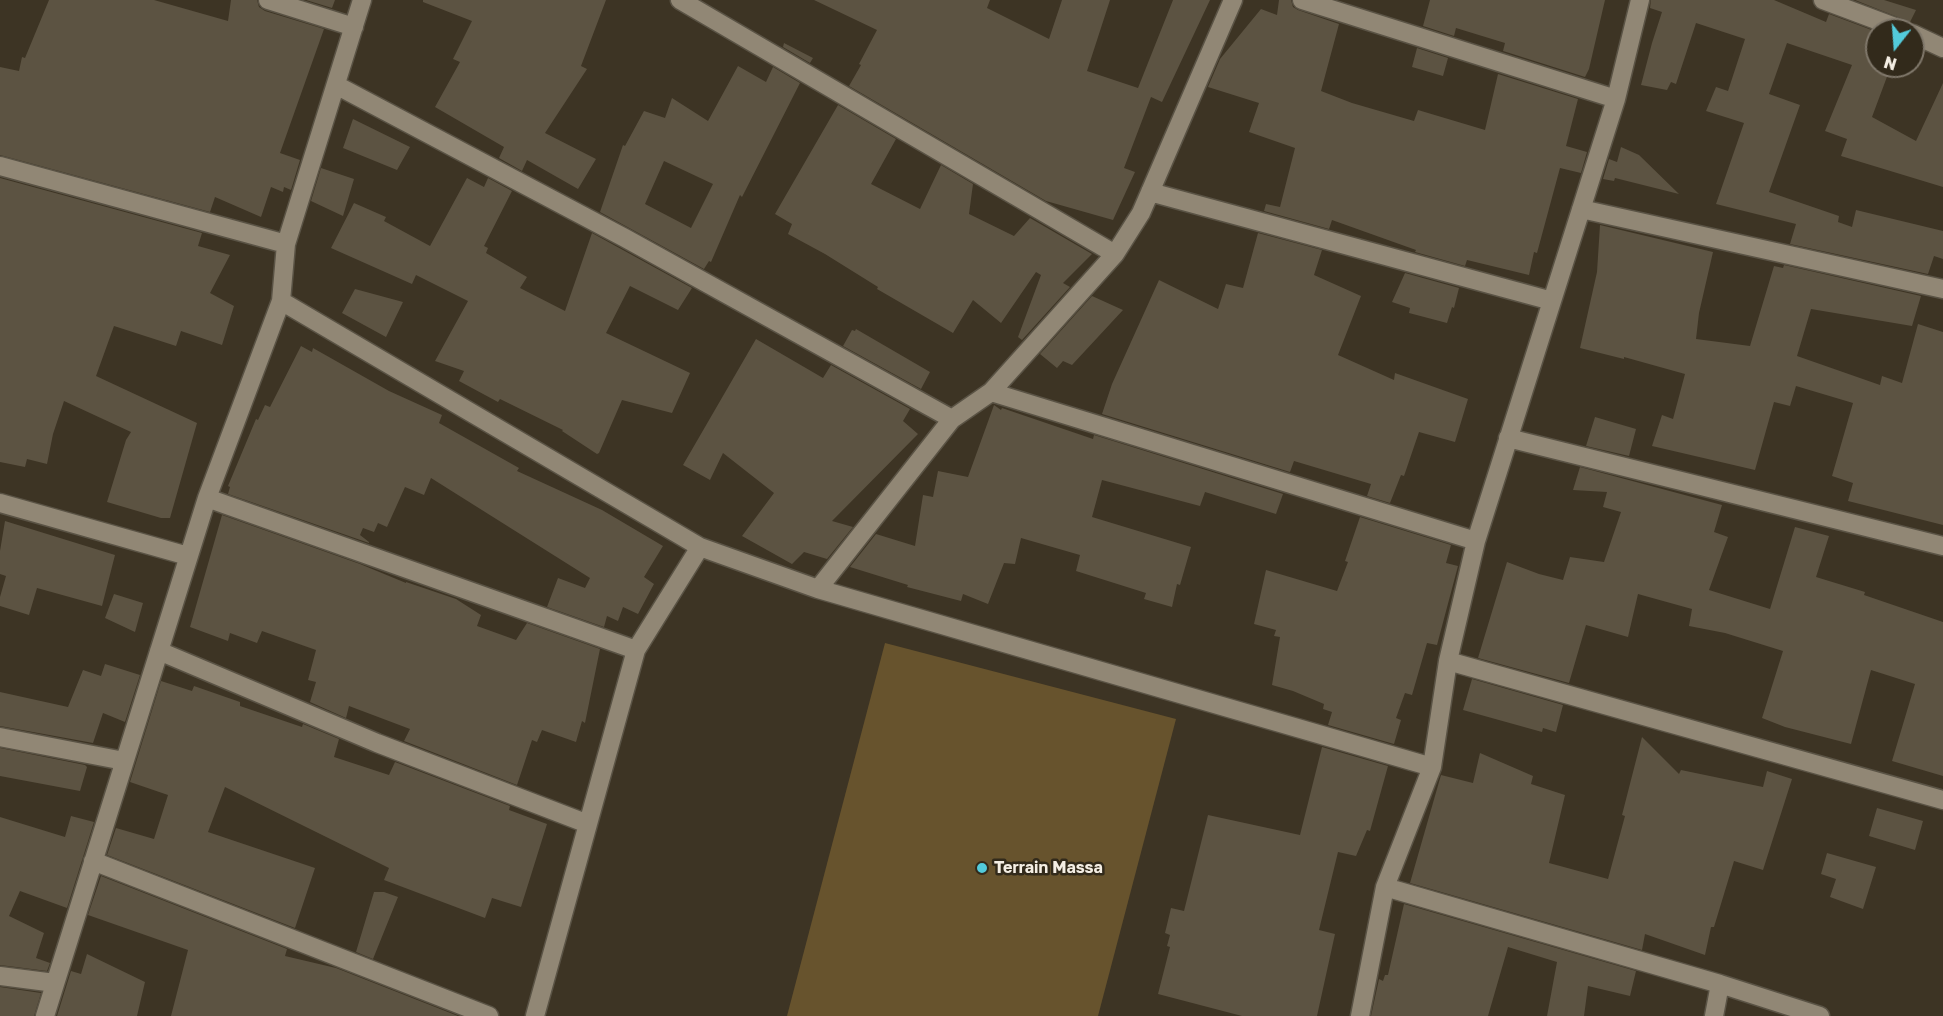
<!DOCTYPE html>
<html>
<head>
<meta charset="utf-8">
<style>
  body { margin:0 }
  #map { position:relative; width:1943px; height:1016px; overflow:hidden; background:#3d3424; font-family:"Golos Text",sans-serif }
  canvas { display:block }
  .north { position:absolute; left:1865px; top:18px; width:60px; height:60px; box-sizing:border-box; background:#322a1b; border:2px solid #80786b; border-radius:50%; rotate:197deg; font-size:16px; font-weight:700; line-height:24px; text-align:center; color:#f4eee4 }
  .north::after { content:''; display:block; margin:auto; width:21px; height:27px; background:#53cbdb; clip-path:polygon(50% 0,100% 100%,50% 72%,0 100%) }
</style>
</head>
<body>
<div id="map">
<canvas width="1943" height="1016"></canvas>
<div class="north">N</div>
</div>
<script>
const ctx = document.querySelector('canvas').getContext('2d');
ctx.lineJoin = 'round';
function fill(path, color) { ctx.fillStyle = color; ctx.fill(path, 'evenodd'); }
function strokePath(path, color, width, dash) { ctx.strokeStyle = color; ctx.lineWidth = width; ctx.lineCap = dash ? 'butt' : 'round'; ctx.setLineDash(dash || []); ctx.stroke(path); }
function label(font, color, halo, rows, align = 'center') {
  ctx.font = font + ' "Golos Text",sans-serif'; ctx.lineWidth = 5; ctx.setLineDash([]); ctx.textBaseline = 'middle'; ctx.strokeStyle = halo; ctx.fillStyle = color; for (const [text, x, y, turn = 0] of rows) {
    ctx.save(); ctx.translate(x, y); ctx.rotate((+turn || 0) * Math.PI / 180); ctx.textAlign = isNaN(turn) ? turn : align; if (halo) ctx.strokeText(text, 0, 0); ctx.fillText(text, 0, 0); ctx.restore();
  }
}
const green = new Path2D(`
  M885,643L1176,719L1098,1016H787Z`);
const building = new Path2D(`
  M49,0H154L228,21L231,0H257L259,7L265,11L324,29L280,153L300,160L291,190L284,187L283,192L271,187L261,217L215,197L210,212L0,155V67L19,71L22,57L25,58Z
  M306,0H335L332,8Z
  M423,0H606L581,66L587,69L545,133L596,159L578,189L527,160L522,171L499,158L504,147L435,107L460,62L453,59L472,21L423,2Z
  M814,0H990L987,8L1049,39L1062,0H1110L1087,71L1138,88L1173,0H1210L1162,102L1151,97L1124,168L1135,172L1113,220L1046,201L849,86L861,65L859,64L877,30Z
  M1279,0H1291L1293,7L1298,10L1339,24L1321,91L1352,103L1414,121L1418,110L1485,130L1498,74L1578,99L1566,146L1587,152L1581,173L1560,168L1537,253L1534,252L1529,275L1467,260L1465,266L1415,252L1416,250L1332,220L1329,229L1264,211L1266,204L1280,207L1295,148L1249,132L1259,103L1208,87L1220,59L1261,9L1277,15Z
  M1430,0H1605L1589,69L1585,77L1503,51L1505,43L1456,28L1454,36L1423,26Z
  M1651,0H1774L1826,22L1829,14L1877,32V66H1891L1872,117L1916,141L1943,83V187L1841,156L1847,139L1825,131L1852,65L1787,43L1769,94L1800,105L1769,192L1839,216L1838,222L1852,227L1856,210L1943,231V259L1934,256L1928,274L1790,244L1796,224L1716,204L1744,123L1706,111L1716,87L1728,91L1745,39L1696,23L1676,84L1671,82L1667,90L1641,85L1652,43L1662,12L1650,8Z
  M1855,0H1884L1916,10L1910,22Z
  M784,43L813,58L810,63L783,47Z
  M1417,48L1448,58L1443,76L1412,67Z
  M738,66L766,82L773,67L800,83L742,197L740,195L711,262L709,261L704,269L600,212L623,145L625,146L644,111L665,118L672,98L708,121ZM664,161L713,184L691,228L645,204Z
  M838,105L896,139L871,184L920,209L941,165L973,184L969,214L1014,236L1030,218L1092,254L1063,283L1070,287L1022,340L1018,337L1041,275L1036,272L1001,323L973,300L953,333L877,289L878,287L825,254L788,234L792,224L775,214Z
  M353,119L410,147L397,170L343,148Z
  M1621,147L1639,155L1679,194L1615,178L1614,181L1603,179L1609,159L1617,162Z
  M321,168L354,179L343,216L311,201Z
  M0,178L202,233L198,246L230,255L210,293L234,306L222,345L181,331L176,346L114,326L96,376L197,423L170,518H161L107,502L126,440L131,432L64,401L53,434L47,464L27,459L25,467L0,462Z
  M467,178L484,187L488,178L512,191L484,246L488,248L486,253L527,277L520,288L565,311L592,233L692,288L678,310L630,286L606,333L690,373L672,413L622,400L599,453L597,454L562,431L563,430L500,399L498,402L459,381L464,371L435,361L468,301L416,275L412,284L331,248L354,203L386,217L384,221L430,246Z
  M1600,225L1713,252L1699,313L1696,339L1750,346L1774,266L1783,268L1784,265L1921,296L1912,326L1811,309L1797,356L1880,385L1882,376L1902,383L1918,324L1943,332V525L1848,501L1853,483L1832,476L1853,403L1796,386L1790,406L1774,402L1755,470L1652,446L1662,415L1673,419L1685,374L1624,357V359L1580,348L1597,272Z
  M1258,233L1322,250L1314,275L1361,296L1338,355L1394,380L1395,373L1468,399L1455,442L1419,432L1404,476L1401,475L1390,503L1367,496L1371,484L1294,461L1290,472L1102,414L1112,384L1159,280L1218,309L1226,284L1243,288Z
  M1405,273L1459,288L1454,308L1452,307L1447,323L1409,313L1410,308L1392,302Z
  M355,289L403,302L386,337L342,313Z
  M1092,296L1123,310L1072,365L1063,361L1057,368L1040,354Z
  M856,329L930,372L921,389L843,346L852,330L855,331Z
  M756,339L823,378L831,365L910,409L903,421L918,434L832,521L853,527L827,559L804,552L792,564L742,536L774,493L723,453L710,480L683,465Z
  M301,346L312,352L313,348L389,391L442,415L439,423L519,468L517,471L602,510L663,546L644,577L654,584L638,614L623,607L618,621L607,616L604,627L547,607L558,578L585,588L590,578L431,478L424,495L405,487L387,527L378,523L374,532L363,528L360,535L369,542V543L228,494L230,487L228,486L256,419L258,420L265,405L270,407Z
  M994,405L1001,410L1002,408L1093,439L1094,435L1283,494L1276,514L1205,492L1200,506L1102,480L1092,517L1191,547L1180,585L1177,584L1172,607L1144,599L1146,593L1076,571L1080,555L1021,538L1015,564L1004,563L988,604L963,594L961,601L907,587L908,585L850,567L876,534L915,546L923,495L933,497L938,471L968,477Z
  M1595,417L1636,429L1629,456L1586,446Z
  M1580,467L1722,505L1714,532L1728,537L1709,590L1770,609L1795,527L1829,536L1816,577L1865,592L1864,595L1943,622V776L1892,761L1915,684L1871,670L1851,744L1785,727L1762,718L1783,651L1725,633L1689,626L1692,609L1638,594L1628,637L1586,625L1569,683L1478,658L1507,562L1539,574L1563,580L1570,557L1604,562L1621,512L1603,507L1607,492L1573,490Z
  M222,515L360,564L406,583V582L456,599L481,615L477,626L516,640L527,623L600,649L585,723L582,721L576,742L542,730L537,742L532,740L517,785L404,741L410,729L349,706L346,718L310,702L316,682L308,680L316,650L262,631L257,643L230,633L228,641L190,627Z
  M1360,517L1451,545L1446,563L1458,566L1437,645L1427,643L1412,695L1405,693L1396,718L1401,720L1394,744L1328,725L1332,712L1323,709L1324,704L1293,691L1272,685L1280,637L1274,636L1276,630L1254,624L1266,570L1337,591L1348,562L1345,561Z
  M5,521L115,555L102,606L37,588L29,615L0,606V597L6,576L0,574V551Z
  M114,594L143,603L135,632L105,618Z
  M105,664L140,675L125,722L103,713L93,743L0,726V692L68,707L83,670L101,676Z
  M1472,679L1563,705L1556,732L1543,728L1542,732L1463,710Z
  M161,681L192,691L194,686L240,702V706L302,727L303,724L339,739L334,757L389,775L395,762L510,806L509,810L547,824L521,907L492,898L485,918L384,880L389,868L225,787L208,832L315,868L295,928L107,855L116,828L154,839L168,795L130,782Z
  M1642,737L1679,774L1681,770L1763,787L1767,771L1792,779L1763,870L1734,861L1714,927H1711L1705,955L1645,934L1642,950L1410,883L1441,775L1473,783L1480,753L1533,776L1531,784L1565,795L1549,863L1608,879L1625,816L1622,815Z
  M1322,747L1388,766L1370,831L1367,830L1356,856L1338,852L1319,930L1335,934L1317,1016H1242L1158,994L1170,947L1167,946L1170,935L1165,933L1171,908L1184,911L1208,815L1300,835Z
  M0,748L85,765L87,767L80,791L0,776Z
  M1877,808L1923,821L1915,850L1869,836Z
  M71,816L94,822L67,908L20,891L9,916L44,933L36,958L50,963L47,971L0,965V817L65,837Z
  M1827,853L1876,867L1863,909L1830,897L1836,879L1821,874Z
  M101,876L287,949L285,956L336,968L458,1016H171L188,950L88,915Z
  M374,892H384L398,897L373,959L356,952Z
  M1404,904L1636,971L1630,996L1588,986L1584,1016H1547L1557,962L1508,947L1488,1016H1371L1379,979L1383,981L1385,975H1388Z
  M87,954L145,982L137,1016H57L71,971L81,974Z
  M0,987L41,993L34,1016H0Z`);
const street = new Path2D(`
  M268,0L354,27
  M680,0L1115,254
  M1302,0L1616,99
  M1823,0L1903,30
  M1913,34L1943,48
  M336,85L625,238L952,419
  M0,166L286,244
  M1150,192L1552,301
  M1581,209L1943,289
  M281,301L700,547L818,589L1432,767
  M991,392L1476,541
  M1508,438L1943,546
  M207,498L636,650
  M0,503L188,556
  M818,589L952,419L991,392L1115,254L1141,213L1233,0
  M159,651L377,743L588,824
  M1448,661L1943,800
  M0,737L124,761
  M93,861L489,1016
  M1385,887L1720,984L1820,1016
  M0,976L55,983
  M45,1016L207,498L281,301L286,244L362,0
  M535,1016L636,650L700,547
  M1360,1016L1385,887L1432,767L1448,661L1476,541L1616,99L1640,0
  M1714,1016L1720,984`);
const markers = [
  [982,868,6,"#53cbdb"]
];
const poiNames = [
  ["Terrain Massa",994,868]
];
fill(green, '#67532d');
fill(building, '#5c5342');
strokePath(street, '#5a5345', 21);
strokePath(street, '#918775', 18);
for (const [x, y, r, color] of markers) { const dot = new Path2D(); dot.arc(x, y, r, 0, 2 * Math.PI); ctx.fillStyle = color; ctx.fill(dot); strokePath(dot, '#322a1b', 2); }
label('bold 16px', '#f4eee4', '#322a1b', poiNames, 'left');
</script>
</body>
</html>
